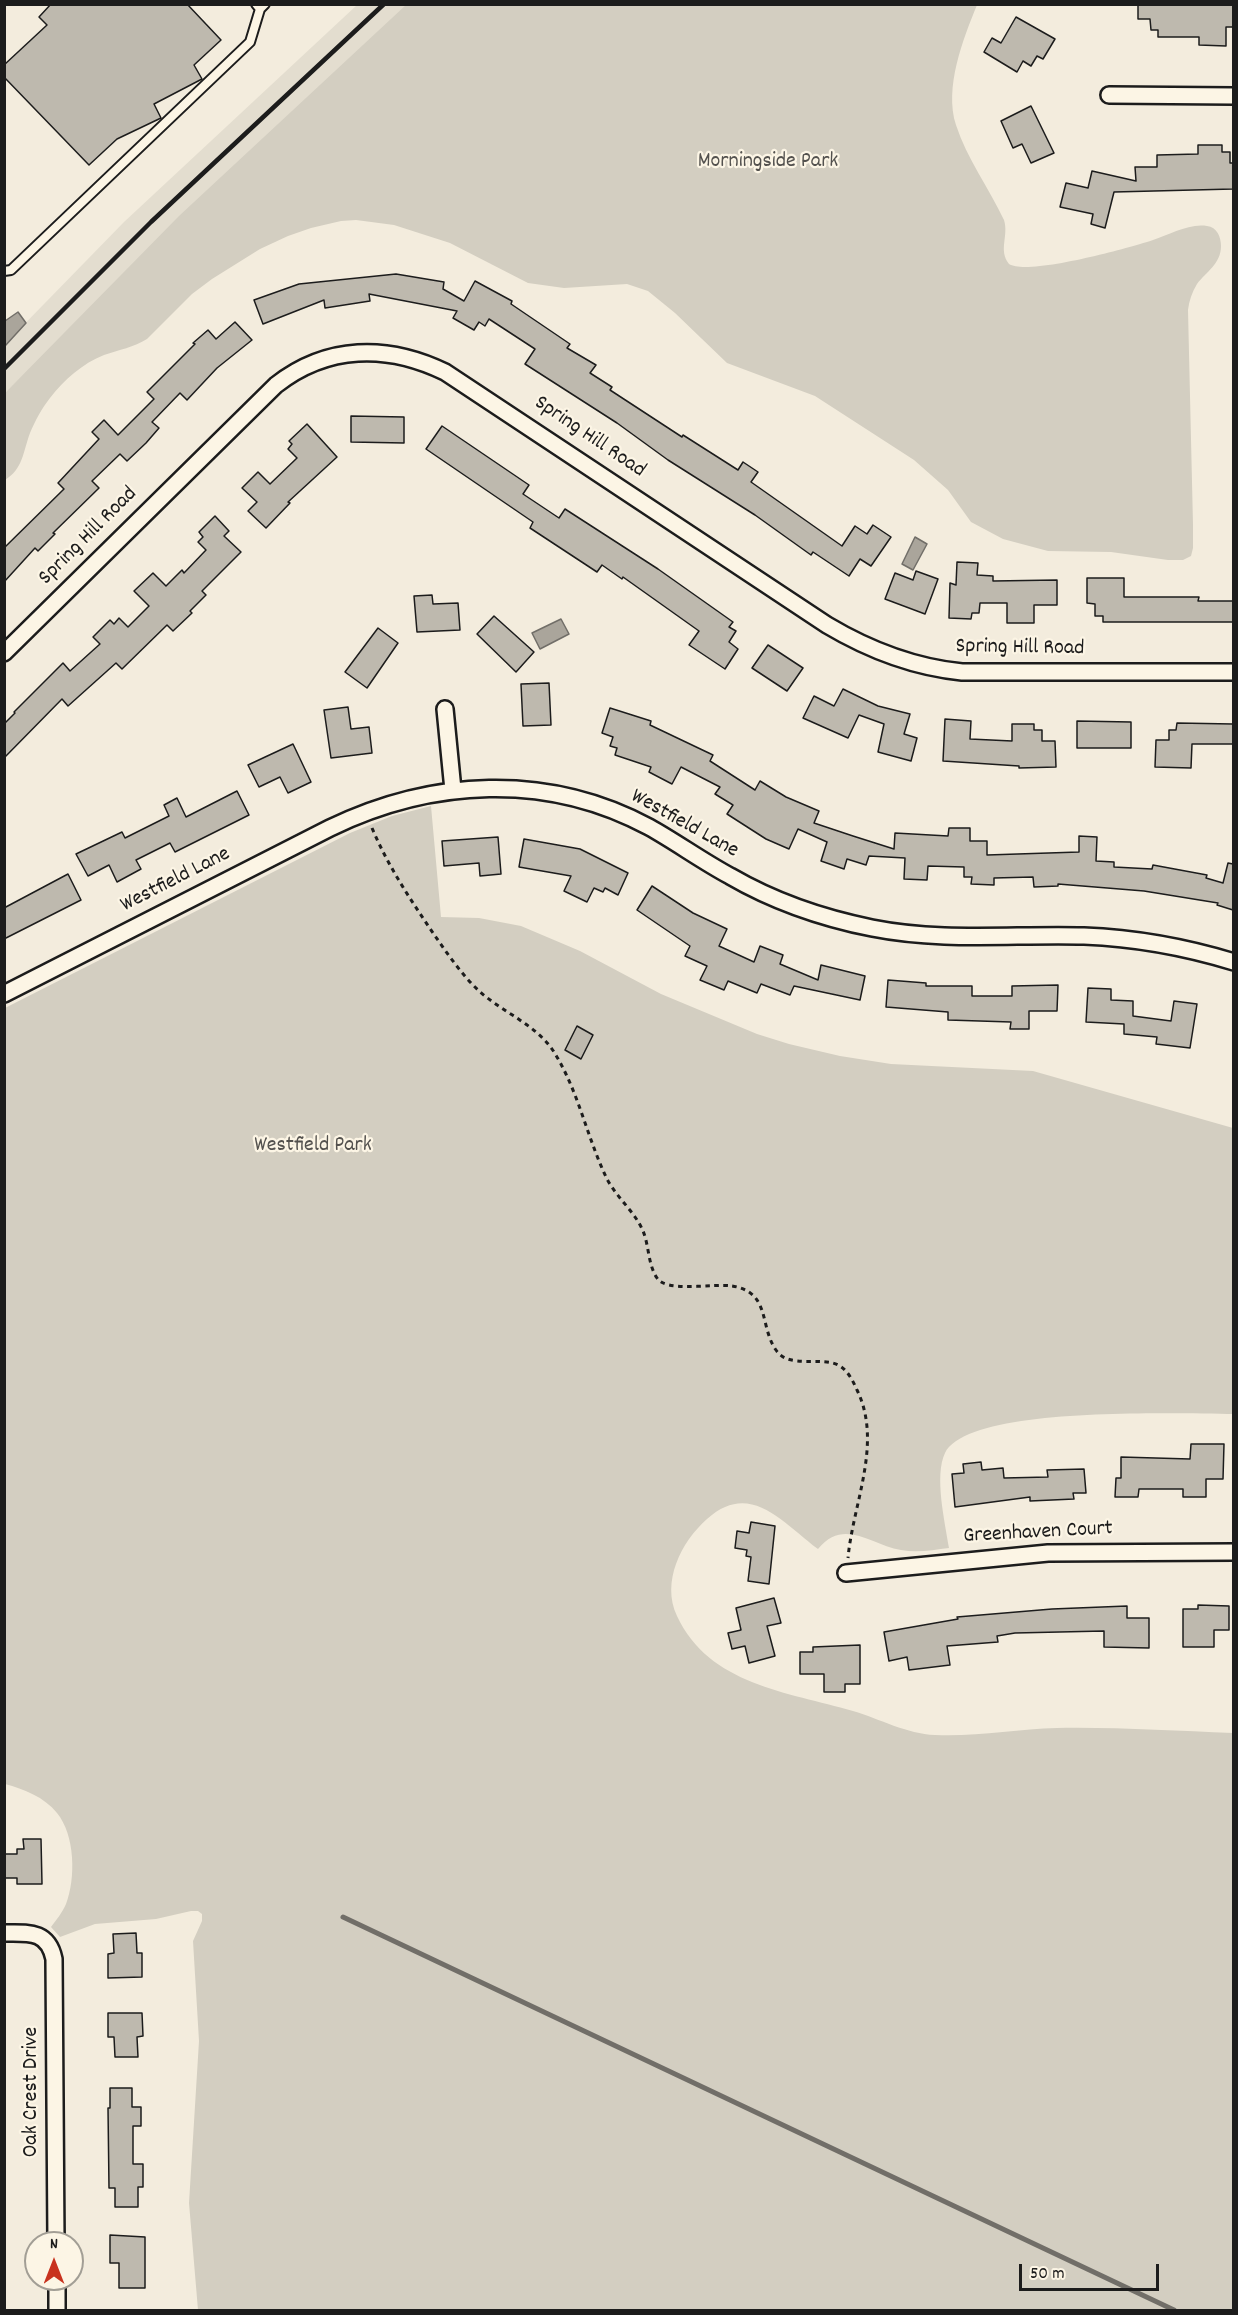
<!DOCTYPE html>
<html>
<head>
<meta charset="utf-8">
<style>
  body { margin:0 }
  #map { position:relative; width:1238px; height:2315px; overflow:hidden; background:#f3ecdd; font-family:Dekko,sans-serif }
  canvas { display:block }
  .frame { position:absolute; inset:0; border:6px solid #1c1c1c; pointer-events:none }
  .north { position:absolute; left:24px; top:2231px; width:60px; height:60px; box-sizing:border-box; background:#fcf5e5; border:2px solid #a29e95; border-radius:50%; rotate:0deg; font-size:16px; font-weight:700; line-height:24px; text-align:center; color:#1c1c1c }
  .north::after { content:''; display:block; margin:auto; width:21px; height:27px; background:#c8321e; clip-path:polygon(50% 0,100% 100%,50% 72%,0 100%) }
  .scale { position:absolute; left:1019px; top:2264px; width:140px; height:27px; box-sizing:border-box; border:3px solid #1c1c1c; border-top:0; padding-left:8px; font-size:18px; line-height:21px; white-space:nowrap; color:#1c1c1c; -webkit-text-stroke:4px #fcf5e5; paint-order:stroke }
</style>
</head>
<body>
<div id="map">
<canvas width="1238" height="2315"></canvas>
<div class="frame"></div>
<div class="north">N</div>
<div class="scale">50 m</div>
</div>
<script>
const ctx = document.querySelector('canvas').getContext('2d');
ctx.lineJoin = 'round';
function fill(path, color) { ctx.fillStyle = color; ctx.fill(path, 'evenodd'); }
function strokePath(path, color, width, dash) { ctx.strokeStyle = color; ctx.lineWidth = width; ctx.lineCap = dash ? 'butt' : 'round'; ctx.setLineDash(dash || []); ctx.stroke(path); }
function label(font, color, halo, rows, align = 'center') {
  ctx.font = font + ' Dekko,sans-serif'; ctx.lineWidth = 4.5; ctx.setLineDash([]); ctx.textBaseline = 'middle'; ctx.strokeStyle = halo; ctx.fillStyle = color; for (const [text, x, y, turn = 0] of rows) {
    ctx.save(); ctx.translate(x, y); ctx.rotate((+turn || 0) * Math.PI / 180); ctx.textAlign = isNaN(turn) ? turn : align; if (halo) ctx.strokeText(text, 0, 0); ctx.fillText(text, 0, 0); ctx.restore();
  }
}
const built = new Path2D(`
  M357,5H410L5,393V344L124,222Z`);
const green = new Path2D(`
  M406,5H977C963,39 944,88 956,125C967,159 989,188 1004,220C1009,236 998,250 1009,264C1028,276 1129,248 1153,240C1169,235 1189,223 1207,226C1217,227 1221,237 1221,246C1221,264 1206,272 1197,284C1192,292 1189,301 1188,310L1193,525V548L1191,556L1183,560H1168L1111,552L1048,551L1003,539L971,522L948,490L914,460L815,396L727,363L675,313L648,291L627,284L564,288L528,283L450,243L394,225L356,220L341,221L311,228L288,236L260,249L212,279L192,294L147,339C134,347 119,350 104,355C83,363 64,380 50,398C42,408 35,421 30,433C23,452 23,469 5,480V393L179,216Z
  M431,806L441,917L479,918L521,926L580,951L661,994L757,1034L789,1044L840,1056L891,1064L1033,1071L1233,1128V1414C1181,1414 969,1405 945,1453C934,1476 945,1522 949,1548C933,1550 917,1553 901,1550C871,1545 844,1517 818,1549C782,1522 750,1480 707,1519C681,1542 661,1582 677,1616C709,1685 788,1692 853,1711C880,1719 907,1734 935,1735C975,1737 1017,1729 1057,1728C1116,1727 1175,1731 1233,1733V2310H198L189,2203L199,2041L193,1941L202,1921V1914L198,1911H191L156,1919L95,1924L60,1937L51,1927C57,1919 62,1913 66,1904C76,1878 75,1835 57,1813C44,1797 24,1789 5,1784V1008L350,833L392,816Z`);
const water = new Path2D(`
  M18,312L26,323L5,346V321Z
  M915,537L927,544L913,570L902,564Z
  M561,619L569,634L540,649L532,633Z`);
const stream = new Path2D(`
  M343,1917L1174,2310`);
const building = new Path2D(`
  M51,4H187L221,40L194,65L202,79L154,104L161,118L117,139L89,165L4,77V65L47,25L39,17Z
  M1138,4H1233V27H1226V46L1199,45V37H1158V30H1151L1150,19H1138Z
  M1016,17L1055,39L1043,59L1037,56L1031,66L1023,61L1017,72L984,52L992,38L1001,43Z
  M1031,106L1054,153L1031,163L1022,144L1013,148L1001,121Z
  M1198,145H1222V152H1230V163H1233V189L1114,192L1105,228L1091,224L1093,214L1060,207L1066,183L1088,188L1092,171L1136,181L1135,167H1157V155L1198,154Z
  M396,274L444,282L443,289L464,301L475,281L512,301L511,304L570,344L567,348L596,365L590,373L612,387L610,390L682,437L683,435L738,470L743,462L758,472L751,482L842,546L855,526L867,534L873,525L891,537L871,566L860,559L849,576L813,552L811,555L755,515L668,460L617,423L525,364L535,349L489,319L485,326L479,322L474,330L453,318L457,311L369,294L370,301L325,308L324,300L263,324L254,300L299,284Z
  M235,322L252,340L217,368L187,400L180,393L152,422L159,428L146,443L127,461L120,454L92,481L99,488L53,533L55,534L38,551L35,548L4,582V548L64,489L58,483L99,439L92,432L104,420L118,435L154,399L147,392L195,344L193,343L208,330L216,339Z
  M351,416L404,417V443L351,442Z
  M307,424L337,457L288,502L290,503L266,528L248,511L257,502L242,488L258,472L270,484L297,458L288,449L292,444L289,441Z
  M442,426L529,485L523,494L559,518L565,509L658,569L733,622L729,627L736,631L729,642L738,649L725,669L689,645L699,631L623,577L622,579L602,565L597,572L530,528L533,522L426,449Z
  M215,516L229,531L224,536L241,552L202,591L206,595L190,611L192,613L173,631L167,625L122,669L116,663L68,706L62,699L4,758V724L15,713L14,712L63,663L70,671L100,644L93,637L110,620L114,624L119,618L128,627L149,606L134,591L153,573L166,586L182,570L184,573L206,550L198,542L203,537L199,532Z
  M957,562L978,563L977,575L993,576V581L1057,580V605H1034V623H1007V603H980L979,613H972L971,619L949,618L950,583L956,585Z
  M916,571L938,579L925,614L885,599L895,573L913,580Z
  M1087,578H1124V597H1199L1198,601H1233V622H1103V616H1095V604L1087,603Z
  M432,595L433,604L458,603L460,630L417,632L414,596Z
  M494,616L534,652L516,672L477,634Z
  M378,628L398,643L367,688L345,672Z
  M768,645L803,668L787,691L752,668Z
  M549,683L551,725L523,726L521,684Z
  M843,689L878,706L910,714L904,734L917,738L911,761L878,752L884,724L859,715L848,738L803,718L814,696L834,706Z
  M348,707L351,729L369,727L372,753L331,758L324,710Z
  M610,708L651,721L650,725L713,755L710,761L755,790L760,781L786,797L819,811L814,823L853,836L894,849L895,833L948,836L949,828H970V841H987V855L1079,852V836L1097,837L1096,861L1114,862V867L1152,869L1153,865L1207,875L1206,878L1223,883L1228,863L1233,864V910L1217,905L1218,903L1144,891L1058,884V886L1034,887L1033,877L994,878V885L971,884L972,877H964V867L928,866L927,880L904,879L905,858L869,856L866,865L847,859L844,869L821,861L827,842L798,829L789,849L766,839L727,814L733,805L715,794L720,787L681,767L672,784L649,772L651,767L615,755L617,748L610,746L613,737L602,733Z
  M945,719L971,721L970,739L1012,741V724H1034V730H1042V741H1055L1056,767L1019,768V766L943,761Z
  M1077,721L1131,722V748H1077Z
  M1177,723L1233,724V744H1192L1191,768L1155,767L1156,740H1169V730H1176Z
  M293,744L311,782L288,793L280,777L259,787L248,765Z
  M237,791L249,815L175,852L170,843L136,860L141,869L117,882L109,865L88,876L76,854L122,832L125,838L169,816L164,805L177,798L186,817Z
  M498,837L501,874L480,876L479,863L444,866L442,841Z
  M524,839L580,849L628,873L618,895L605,888L603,892L594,888L587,902L564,891L571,876L519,867Z
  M68,874L81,900L4,939V908Z
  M652,886L693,913L727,929L719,946L754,962L760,946L783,955L780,964L818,980L821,965L865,976L860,1000L794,986L790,995L761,984L757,993L728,981L724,990L700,980L707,966L685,956L690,946L637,910Z
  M888,980L926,983V986H972V996H1012V986L1058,985L1057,1011H1029V1029H1010L1011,1022L948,1020V1012L886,1007Z
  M1088,988L1111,989V1000L1133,1001V1016L1171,1021L1174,1001L1197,1004L1190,1048L1156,1044L1157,1037L1124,1034V1024L1086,1022Z
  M577,1026L593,1035L581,1059L565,1050Z
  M1191,1444H1224L1223,1479H1206V1497H1183V1489H1139L1138,1497H1115L1116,1478H1121V1457L1190,1459Z
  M981,1462L982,1470L1003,1468L1004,1478L1048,1477L1047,1470L1084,1469L1086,1493H1073L1074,1499L1030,1501V1497L955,1507L952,1474L964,1473L963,1464Z
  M751,1522L775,1526L769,1584L748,1581L751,1557L746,1556L747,1550L735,1548L737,1531L749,1533Z
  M774,1598L781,1623L767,1626L775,1656L749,1663L745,1646L732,1649L728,1633L741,1630L736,1608Z
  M1198,1605L1229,1606V1630H1214V1647H1183V1609H1198Z
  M1127,1606V1618H1149V1648L1104,1647V1631L1015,1633L997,1636L998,1642L947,1646L950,1665L909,1670L907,1657L889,1661L884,1632L958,1619L957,1617L1052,1609Z
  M860,1645V1684H845V1692H824V1674H800V1652H813V1647Z
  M23,1839H41L42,1884H17V1878H4V1854H17V1849H24Z
  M136,1933L137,1953H142V1977L108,1978V1954L114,1953L113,1934Z
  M108,2013H142L143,2036L137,2037L138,2057H115L114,2037H108Z
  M110,2088H132V2107H141V2126H133V2164H143V2187H138V2207H115V2188H109L108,2108H110Z
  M110,2235L145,2237V2288H119V2263H110Z`);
const path = new Path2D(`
  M372,828C388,866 410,899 433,933C447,953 461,974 479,991C502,1012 537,1025 554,1052C579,1092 587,1138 607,1179C617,1198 635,1212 643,1231C649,1245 648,1265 657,1278C666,1293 715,1283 732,1286C771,1292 759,1326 776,1350C789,1370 822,1355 840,1366C848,1371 853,1381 857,1390C883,1443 853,1503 848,1558`);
const lane = new Path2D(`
  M256,4L260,9L265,4
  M4,271L11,270L250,42L260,9`);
const street = new Path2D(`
  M1109,95L1234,96
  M4,653L276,385C327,345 387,344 445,372L827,625C869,650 912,667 962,672H1234
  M445,709L453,790
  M4,994L330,828C431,779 547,772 649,827C676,842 702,861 730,876C773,901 822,918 872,928C942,942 1013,934 1084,936C1135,938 1185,947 1234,962
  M846,1573L1048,1553L1234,1552
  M4,1933C28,1933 48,1930 54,1959L56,2243
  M57,2279V2310`);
const rail = new Path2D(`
  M4,369L151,222L384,4`);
const parkNames = [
  ["Morningside Park",768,163],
  ["Westfield Park",313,1147]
];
const streetNames = [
  ["Spring Hill Road",589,438,34],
  ["Spring Hill Road",89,537,-45],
  ["Spring Hill Road",1020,649,1],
  ["Westfield Lane",684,825,29],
  ["Westfield Lane",176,881,-27],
  ["Greenhaven Court",1038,1534,-3],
  ["Oak Crest Drive",33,2092,-90]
];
fill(built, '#e3ddcf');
fill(green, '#d3cec1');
fill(water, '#aaa59b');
strokePath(water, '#716e68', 1.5);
strokePath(stream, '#716e68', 5);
fill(building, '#beb9ae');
strokePath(building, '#1c1c1c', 1.5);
strokePath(lane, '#1c1c1c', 12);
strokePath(street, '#1c1c1c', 20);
strokePath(path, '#1c1c1c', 3, [4.5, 4.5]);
strokePath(lane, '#fcf5e5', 8);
strokePath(street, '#fcf5e5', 15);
strokePath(rail, '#1c1c1c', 4.5);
label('22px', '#53514e', '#fcf5e5', parkNames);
label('22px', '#1c1c1c', '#fcf5e5', streetNames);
</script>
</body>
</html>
